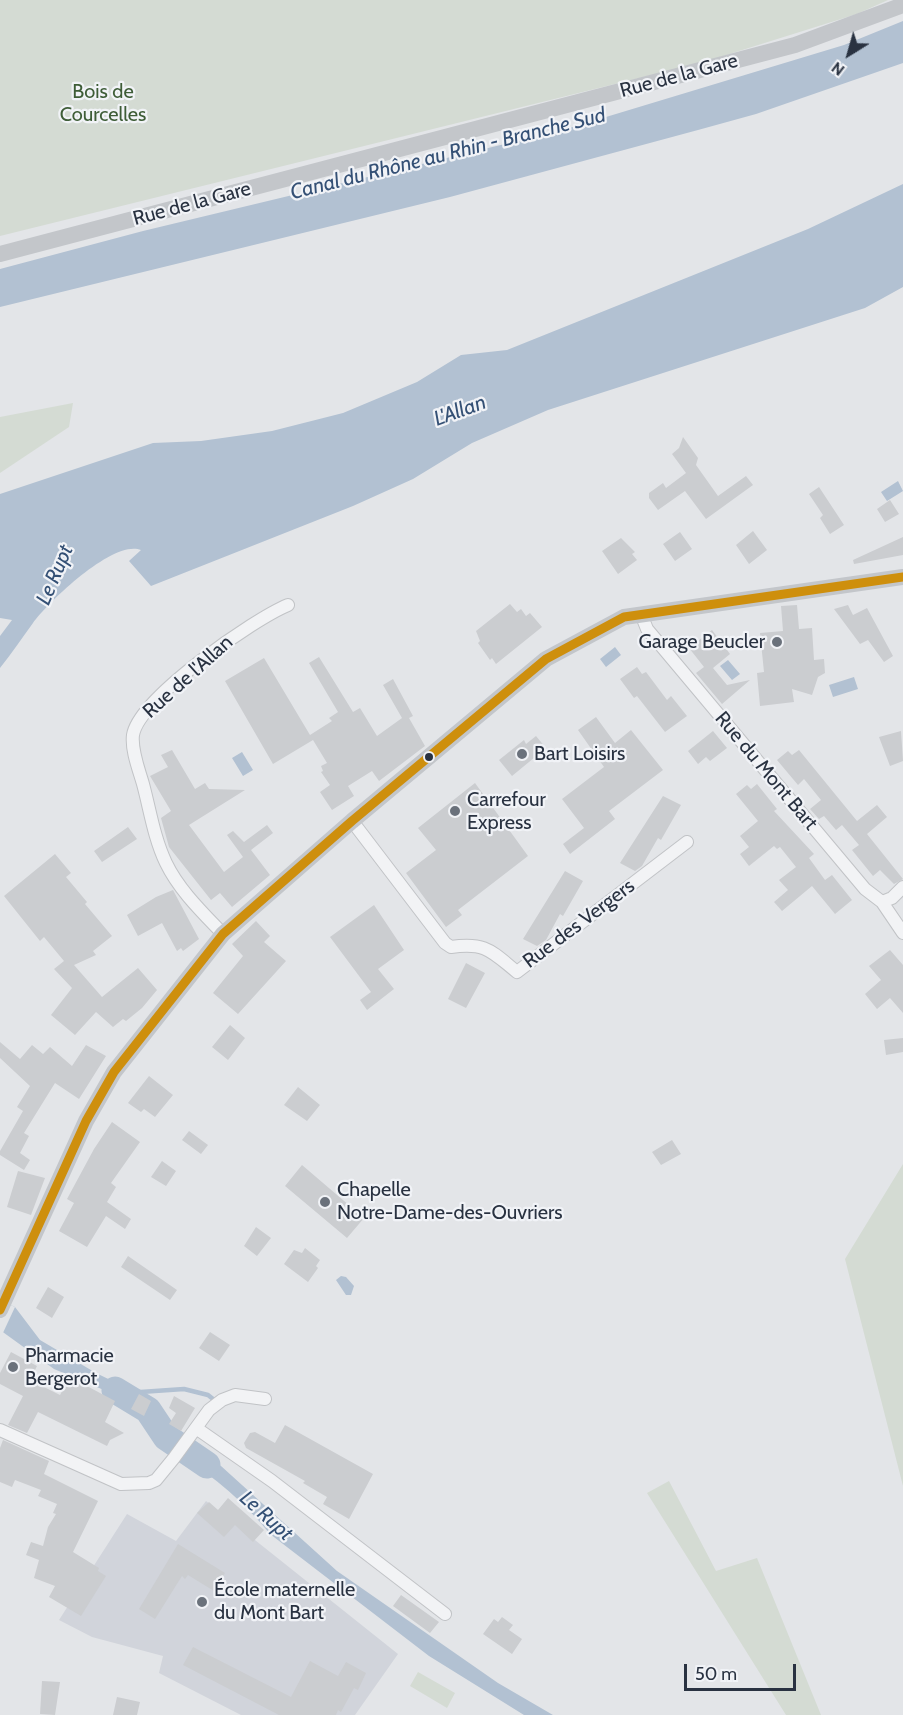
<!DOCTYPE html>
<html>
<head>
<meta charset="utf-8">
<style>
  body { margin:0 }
  #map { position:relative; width:903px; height:1715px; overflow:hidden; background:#e3e5e8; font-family:Cabin,sans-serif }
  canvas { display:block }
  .north { position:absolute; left:819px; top:24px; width:60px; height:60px; -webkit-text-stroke:4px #f1f3f7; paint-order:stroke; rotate:217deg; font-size:16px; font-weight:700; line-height:24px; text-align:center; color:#293241 }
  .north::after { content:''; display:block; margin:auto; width:21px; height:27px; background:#293241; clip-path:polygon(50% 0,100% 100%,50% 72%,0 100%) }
  .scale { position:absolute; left:684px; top:1664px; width:112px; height:27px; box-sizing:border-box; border:3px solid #293241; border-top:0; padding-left:8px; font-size:18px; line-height:21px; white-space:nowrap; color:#293241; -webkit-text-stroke:4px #f1f3f7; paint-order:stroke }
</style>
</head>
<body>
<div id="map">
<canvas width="903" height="1715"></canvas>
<div class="north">N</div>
<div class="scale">50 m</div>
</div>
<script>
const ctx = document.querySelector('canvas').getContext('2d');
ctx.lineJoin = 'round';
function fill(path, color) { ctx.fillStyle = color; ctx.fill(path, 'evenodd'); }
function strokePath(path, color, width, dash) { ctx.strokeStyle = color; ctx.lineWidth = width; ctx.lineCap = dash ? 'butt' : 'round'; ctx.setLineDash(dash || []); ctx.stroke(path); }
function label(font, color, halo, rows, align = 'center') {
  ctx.font = font + ' Cabin,sans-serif'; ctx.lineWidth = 4.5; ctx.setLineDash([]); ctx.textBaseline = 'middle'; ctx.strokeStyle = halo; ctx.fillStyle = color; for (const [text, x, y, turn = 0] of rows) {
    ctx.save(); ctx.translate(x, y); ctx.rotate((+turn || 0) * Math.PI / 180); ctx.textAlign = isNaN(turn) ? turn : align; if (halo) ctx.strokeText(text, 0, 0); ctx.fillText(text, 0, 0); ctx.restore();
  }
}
const built = new Path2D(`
  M206,1501L398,1654L355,1715H241L159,1673L163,1656L92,1637L59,1620L127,1514L176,1541Z`);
const green = new Path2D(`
  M0,0H888L857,14L704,62L0,236Z
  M73,403L69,427L0,473V417Z
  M903,1164V1486L845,1259Z
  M669,1481L716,1571L757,1558L821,1715H786L647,1493Z
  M418,1672L455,1693L447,1708L410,1686Z`);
const water = new Path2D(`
  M903,21V63L756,114L698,130L450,197L0,307V269L143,231L563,130L844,45Z
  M903,184V287L865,308L548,410L472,443L413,479L353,506L151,586L129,561L141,550C114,539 49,601 33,623C22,638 12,653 0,668V636L12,620L0,618V494L153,443L201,441L272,431L343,413L417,382L461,355L507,350L808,229Z
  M898,481L903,491L887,501L881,492Z
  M615,647L621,655L606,667L600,659Z
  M728,660L740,674L732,680L720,666Z
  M854,677L858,689L833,697L829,685Z
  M242,752L253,770L243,776L232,758Z
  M341,1276L346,1277L354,1286L351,1295H346L336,1280Z
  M0,1300L15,1307L40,1340L96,1373L139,1394L131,1409L111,1393L54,1369L0,1330Z
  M188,1448H192L221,1466L337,1571L498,1683L553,1715H524L429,1656L270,1534C245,1503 215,1477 181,1456Z`);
const pier = new Path2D(`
  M0,1300L15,1307L2,1335L0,1334Z`);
const stream = new Path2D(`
  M126,1393L184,1389L208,1395L213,1399`);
const river = new Path2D(`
  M115,1390L148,1410L166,1437L207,1465`);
const building = new Path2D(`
  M683,437L698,458L696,465L718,496L746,476L753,485L706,519L685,491L658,510L649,498V493L663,483L666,488L686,473L672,454L679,448Z
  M819,487L844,525L830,534L820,518L823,515L809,494Z
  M890,500L899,514L885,522L877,509Z
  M753,531L767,550L749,564L736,545Z
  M680,532L692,549L675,561L663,544Z
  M903,537V555L854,564L853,560Z
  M621,538L635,552L632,554L637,560L618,574L602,551Z
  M510,604L517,612L521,609L526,616L530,613L542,627L496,664L492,658L490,660L478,643L480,641L476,631Z
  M797,605L799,629L812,628L814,660L824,659L825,673L818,677L812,695L792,689L794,702L760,706L757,673L764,672L760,633L783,631L781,606Z
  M848,605L853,615L867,608L893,656L884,662L868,640L860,644L834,609Z
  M712,630L730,654L713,668L727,685L750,680L722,704L696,673L704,667L689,648Z
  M319,657L353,712L360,708L377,736L402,718L383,685L393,679L413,716L409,718L425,746L379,781L372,771L348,786L354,796L332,810L320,792L330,785L321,772L323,771L321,766L327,763L313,740L273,764L225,681L264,658L310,735L332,721L329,718L338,712L309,663Z
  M637,667L642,674L646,672L667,700L671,696L687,716L665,732L637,696L634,698L620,679Z
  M596,717L615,743L631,730L663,770L609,811L615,819L570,854L563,844L584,828L562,799L604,767L578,730Z
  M713,731L727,748L710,761L706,757L698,764L688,751Z
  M901,731L903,761L890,766L879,737Z
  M536,736L546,748L512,776L499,760L524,740L526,744Z
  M172,750L195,789L205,783L209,789L245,790L189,825L224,872L243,857L227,835L233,831L244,842L267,825L273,833L251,850L270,875L232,907L220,893L211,900L169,847L161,818L171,811L150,776L168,767L161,755Z
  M799,750L857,821L877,805L887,817L867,834L903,879L894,884L880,870L873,876L852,850L859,845L842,825L836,830L824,816L819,819L810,809L821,800L804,779L798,785L777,760L788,751L792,755Z
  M475,783L528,856L458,910L462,915L446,927L406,873L436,850L418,828Z
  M757,784L777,809L774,811L814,854L809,858L825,880L832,875L852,900L835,914L812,886L782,911L774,902L788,890L779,880L796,867L780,847L777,849L774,846L749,866L740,854L749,847L740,836L758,821L736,794L747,785L751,789Z
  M663,796L681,805L661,840L658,838L642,866L635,871L620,863Z
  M128,827L137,839L102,862L94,851Z
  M55,854L71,873L66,877L87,902L85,904L112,936L93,951L96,955L74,965L102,997L138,968L157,990L142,1008L126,1021L123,1019L113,1027L96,1012L75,1035L51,1015L72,988L54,969L64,961L44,937L40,941L4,896Z
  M565,871L583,881L563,916L560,914L546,940L537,946L523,939Z
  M173,890L199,939L183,951L181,948L177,951L162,923L138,936L127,915L156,897Z
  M374,905L404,950L378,969L394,989L367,1010L360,1000L371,992L330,937Z
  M256,921L270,936L264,942L286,961L238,1014L213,993L243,956L232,944Z
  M890,950L903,965V1013L890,998L877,1009L865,994L881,980L869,966Z
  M466,963L485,973L466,1008L448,999Z
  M230,1025L245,1038L228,1060L212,1047Z
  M903,1038V1052L886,1055L884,1040Z
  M0,1042L20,1059L32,1045L43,1054L50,1047L72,1066L86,1045L106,1056L79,1099L55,1083L24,1133L29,1136L20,1153L30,1160L24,1170L0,1155V1151L23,1111L17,1107L30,1086L0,1058Z
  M149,1076L173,1095L155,1117L144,1109L141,1112L128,1103Z
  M298,1087L320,1105L307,1121L284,1105Z
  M112,1122L140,1142L111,1183L116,1187L107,1202L131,1219L125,1229L106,1216L87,1247L59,1231L74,1203L67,1199L94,1149Z
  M189,1131L208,1145L201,1154L182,1140Z
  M672,1140L681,1154L661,1165L652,1152Z
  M162,1161L176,1171L166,1186L151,1177Z
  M302,1165L364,1218L347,1238L285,1186Z
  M18,1171L45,1178L31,1215L7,1207Z
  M256,1227L271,1238L257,1256L244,1246Z
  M305,1248L320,1260L316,1266L318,1268L308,1282L284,1264L294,1250L302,1253Z
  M128,1256L177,1290L170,1300L121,1267Z
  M48,1287L64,1297L52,1318L36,1308Z
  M210,1332L230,1345L219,1361L199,1348Z
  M11,1352L37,1366L30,1380L60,1395L70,1377L115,1401L105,1422L124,1433L110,1440L107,1446L38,1412L27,1433L8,1425L23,1396L0,1384V1373Z
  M139,1394L151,1401L144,1416L131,1409Z
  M174,1396L195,1408L181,1431L169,1424L176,1413L169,1408Z
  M285,1425L373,1474L349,1519L323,1504L327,1497L303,1483L305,1481L246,1448L244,1443L250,1433L255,1432L275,1443Z
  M3,1440L49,1461L44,1474L98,1501L73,1552L99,1568L98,1571L106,1576L81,1616L49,1597L55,1586L34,1578L39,1560L26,1555L31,1542L43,1546L48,1527L56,1514L53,1513L57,1504L38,1496L41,1490L15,1480L12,1487L0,1482V1448Z
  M228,1498L264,1530L253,1542L235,1525L224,1537L197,1513L209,1502L218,1510Z
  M178,1544L225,1573L214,1591L188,1575L185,1579L182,1576L155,1619L139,1609Z
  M401,1595L439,1622L430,1633L393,1606Z
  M502,1617L513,1625L509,1630L522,1639L512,1654L483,1634L494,1619L498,1622Z
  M193,1647L291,1697L310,1661L338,1676L346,1662L366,1673L358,1690L354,1688L341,1712L338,1710L336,1715H279L183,1665Z
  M42,1681L60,1682L55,1715L40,1714Z
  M117,1697L140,1702L137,1715H113Z`);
const minor = new Path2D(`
  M641,614L647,629L865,889L882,902L892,898L903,887
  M352,821L445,943L451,947C486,942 491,951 517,972L687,842
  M882,902L903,933
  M223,934C202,912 179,890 166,863C154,838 150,810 143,784C139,770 131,750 133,735C139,698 254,619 288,605
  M196,1428L272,1481L445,1614
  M0,1430L121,1484L149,1483L156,1480L174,1458L209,1410L222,1400L235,1395L265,1399`);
const secondary = new Path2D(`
  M0,254L795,45L903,5
  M0,1310L86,1121L114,1072L223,934L352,821L546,659L624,617L903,577`);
const bus1 = new Path2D(`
  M0,1310L86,1121L114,1072L223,934L352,821L546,659L624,617L903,577`);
const markers = [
  [777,642,6,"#6a717b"],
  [522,754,6,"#6a717b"],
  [429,757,5,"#293241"],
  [455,811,6,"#6a717b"],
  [325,1202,6,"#6a717b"],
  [13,1367,6,"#6a717b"],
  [202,1602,6,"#6a717b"]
];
const streetNames = [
  ["Rue de la Gare",679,76,-15],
  ["Rue de la Gare",192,204,-15],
  ["Rue de l'Allan",188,677,-42],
  ["Rue du Mont Bart",766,771,50],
  ["Rue des Vergers",579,924,-37]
];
const parkNames = [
  ["Bois de",103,92],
  ["Courcelles",103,115]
];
const poiNames = [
  ["Garage Beucler",765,642,"right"],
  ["Bart Loisirs",534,754],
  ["Carrefour",467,800],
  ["Express",467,823],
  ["Chapelle",337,1190],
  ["Notre-Dame-des-Ouvriers",337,1213],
  ["Pharmacie",25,1356],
  ["Bergerot",25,1379],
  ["École maternelle",214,1590],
  ["du Mont Bart",214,1613]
];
const waterNames = [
  ["Canal du Rhône au Rhin - Branche Sud",448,154,-14],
  ["L'Allan",460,411,-20],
  ["Le Rupt",55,575,-67],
  ["Le Rupt",266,1516,42]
];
fill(built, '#d1d4db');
fill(green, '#d4dbd3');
fill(water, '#b2c1d2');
fill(pier, '#e3e5e8');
strokePath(stream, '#b2c1d2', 4.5);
strokePath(river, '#b2c1d2', 27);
fill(building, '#cbcdd0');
strokePath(minor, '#c1c3c6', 14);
strokePath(minor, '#f2f3f5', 12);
strokePath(secondary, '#c3c6ca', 16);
strokePath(bus1, '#ce8f0d', 9);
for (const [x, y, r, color] of markers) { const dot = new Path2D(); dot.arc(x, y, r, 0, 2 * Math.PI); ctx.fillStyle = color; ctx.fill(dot); strokePath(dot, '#f1f3f7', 2); }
label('20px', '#293241', '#f1f3f7', streetNames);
label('20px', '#3e5d37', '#f1f3f7', parkNames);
label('20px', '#293241', '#f1f3f7', poiNames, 'left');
label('italic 21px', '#345075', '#f1f3f7', waterNames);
</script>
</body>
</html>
